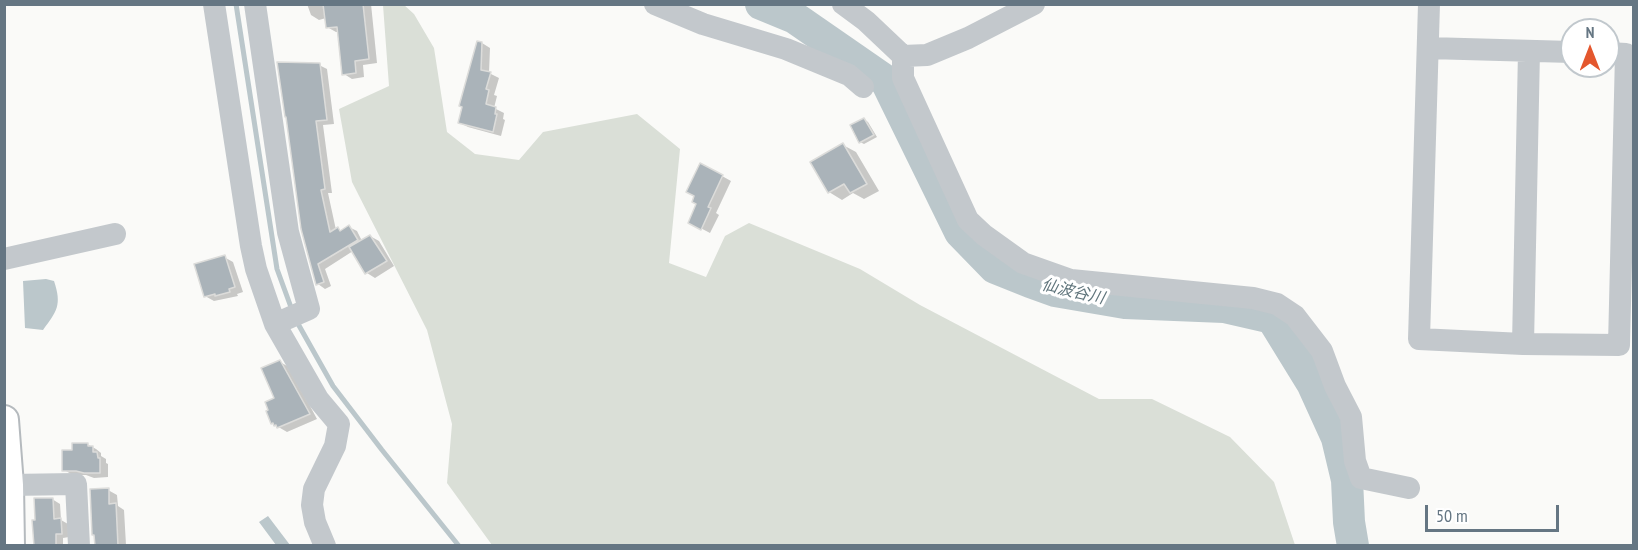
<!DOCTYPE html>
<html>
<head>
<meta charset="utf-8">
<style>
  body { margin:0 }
  #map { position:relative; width:1638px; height:550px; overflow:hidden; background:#fafaf8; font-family:"PT Sans Narrow",sans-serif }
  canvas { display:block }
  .frame { position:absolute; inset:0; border:6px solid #657683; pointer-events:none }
  .north { position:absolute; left:1560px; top:18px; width:60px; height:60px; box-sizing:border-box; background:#fff; border:2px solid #c1c8cd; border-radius:50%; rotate:0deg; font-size:16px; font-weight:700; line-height:24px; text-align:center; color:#657683 }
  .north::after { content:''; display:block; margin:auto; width:21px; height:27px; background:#e4572e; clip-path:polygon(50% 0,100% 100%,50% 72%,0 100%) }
  .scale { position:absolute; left:1425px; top:505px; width:134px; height:27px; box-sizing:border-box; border:3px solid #657683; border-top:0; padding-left:8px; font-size:18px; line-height:21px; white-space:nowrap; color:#657683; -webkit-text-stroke:4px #fff; paint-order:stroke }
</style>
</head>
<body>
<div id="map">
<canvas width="1638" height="550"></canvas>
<div class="frame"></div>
<div class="north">N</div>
<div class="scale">50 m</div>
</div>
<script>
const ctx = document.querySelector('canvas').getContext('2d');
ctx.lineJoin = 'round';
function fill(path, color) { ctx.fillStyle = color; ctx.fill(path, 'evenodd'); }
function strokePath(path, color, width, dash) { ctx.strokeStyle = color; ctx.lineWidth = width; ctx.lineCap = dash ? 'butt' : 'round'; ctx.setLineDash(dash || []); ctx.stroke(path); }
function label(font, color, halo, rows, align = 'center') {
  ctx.font = font + ' "PT Sans Narrow","Noto Sans JP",sans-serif'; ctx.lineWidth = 6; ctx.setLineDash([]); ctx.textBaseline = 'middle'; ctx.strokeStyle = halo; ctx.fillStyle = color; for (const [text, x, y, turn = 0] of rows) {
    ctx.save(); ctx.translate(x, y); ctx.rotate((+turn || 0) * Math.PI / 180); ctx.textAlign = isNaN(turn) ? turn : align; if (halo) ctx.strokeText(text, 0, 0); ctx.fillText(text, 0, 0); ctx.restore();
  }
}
const green = new Path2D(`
  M383,5H404L414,14L434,48L447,132L475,154L519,160L543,132L637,114L680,149L669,263L706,277L725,236L749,223L860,269L920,305L1099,399H1152L1230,437L1274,482L1295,545H492L447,483L452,424L427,330L352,182L339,109L389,86Z`);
const water = new Path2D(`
  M46,279L54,281C62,305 57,311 43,330L25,328L23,281Z
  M268,516L290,545H276L259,522Z`);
const shadow = new Path2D(`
  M307,4H371L377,63L363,65L364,77L352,79L344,74L339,32H336L327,27L326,18L319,20L311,15Z
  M482,43L490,48L489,73L499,78L494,95L497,96L494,108L504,113L503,119L505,120L501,136L468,127L460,123Z
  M319,65L327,69L334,124L323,125L332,193H328L336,230L338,229L342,231L349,227L357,231L362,241L370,236L379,241L394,266L375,278L367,273L353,251L325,269L331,286L325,289L318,284L303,229Z
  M864,119L868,122L877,137L864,144L860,142Z
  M843,145L856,152L879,191L864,199L853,193L842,200L829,192L812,163Z
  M722,176L731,181L716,213L719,215L710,233L689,222L698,204Z
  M224,257L233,262L243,292L237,294L238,296L214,301L205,296Z
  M280,362L289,367L317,419L287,432L275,425Z
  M87,444L96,449L101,453V456L106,459V463L108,464V477L94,478L86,475H73L64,470L74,451Z
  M108,490L117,495L118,506L124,510L126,545L127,546H96Z
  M52,499L60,504L61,520L68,524L69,537L63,538V546H35L36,521Z`);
const stream = new Path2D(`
  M236,4L277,269L292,310
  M297,322L333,386L382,450L459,546`);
const river = new Path2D(`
  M761,4L795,18L886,81L960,232L995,268L1030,282L1055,291L1125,303L1224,307L1272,318L1312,383L1337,438L1347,480L1349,522L1353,546`);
const building = new Path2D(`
  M323,4H363L369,59L355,61L356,73L342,75L337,27L326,28Z
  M477,41L482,42L481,70L491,72L486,89L489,90L486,104L496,107L495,114H497L493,132L458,123L462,107L459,106Z
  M277,62L320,63L327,120L316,121L325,189L321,190L330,232L338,227L340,231L349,225L358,240L318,264L324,282L316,285L301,229L286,117H285Z
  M864,118L874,135L859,143L850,125Z
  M843,143L867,184L850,193L844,184L828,193L810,162Z
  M700,163L723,175L708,207L711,208L701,230L688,223L696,204L692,202L694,196L686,192Z
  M370,235L387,261L365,274L349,247Z
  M225,255L235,287L229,289L230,292L215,296V294L204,297L194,264Z
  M280,360L310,414L277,428L276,425L274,426L273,423L271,424L266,411L268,410L265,402L274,398L261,368Z
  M72,443H88V446H93V452H97L98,458H100V473H84L76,471H62V450H72Z
  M109,488V504L116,503L118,546H95L94,535H92L90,489Z
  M34,498H53L54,519L61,518L62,534H56V546H34L32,520H35Z`);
const minor = new Path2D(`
  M214,4L251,246L256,269L275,324L318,399L339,424L335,446L314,489L312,505L315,522L325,546
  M255,4L288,232L309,309L275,324
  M655,4L703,24L786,49L849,75L863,87
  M843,4L866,21L903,56L927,55L968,38L1034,4
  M1429,4L1419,339L1523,344L1619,345L1626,54L1608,53
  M1428,48L1572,52
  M903,56V78L968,220L984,235L1023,263L1071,280L1253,298L1277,304L1295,316L1322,351L1335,386L1351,417L1355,461L1361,478L1409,488
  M4,259L115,234
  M1523,344L1529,51
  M9,485L76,484L79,546`);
const major = new Path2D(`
  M4,420L9,485L10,546`);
const waterNames = [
  ["仙波谷川",1073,292,13]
];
fill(green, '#dadfd7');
fill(water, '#bbc7cb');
fill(shadow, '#0003');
strokePath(stream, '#bbc7cb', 5);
strokePath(river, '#bbc7cb', 32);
fill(building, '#aab3b9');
strokePath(building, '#dcdcda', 1.5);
strokePath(major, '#b5babe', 32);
strokePath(minor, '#c3c8cc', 22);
strokePath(major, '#fff', 28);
label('italic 16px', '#60757c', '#fff', waterNames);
</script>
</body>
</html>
